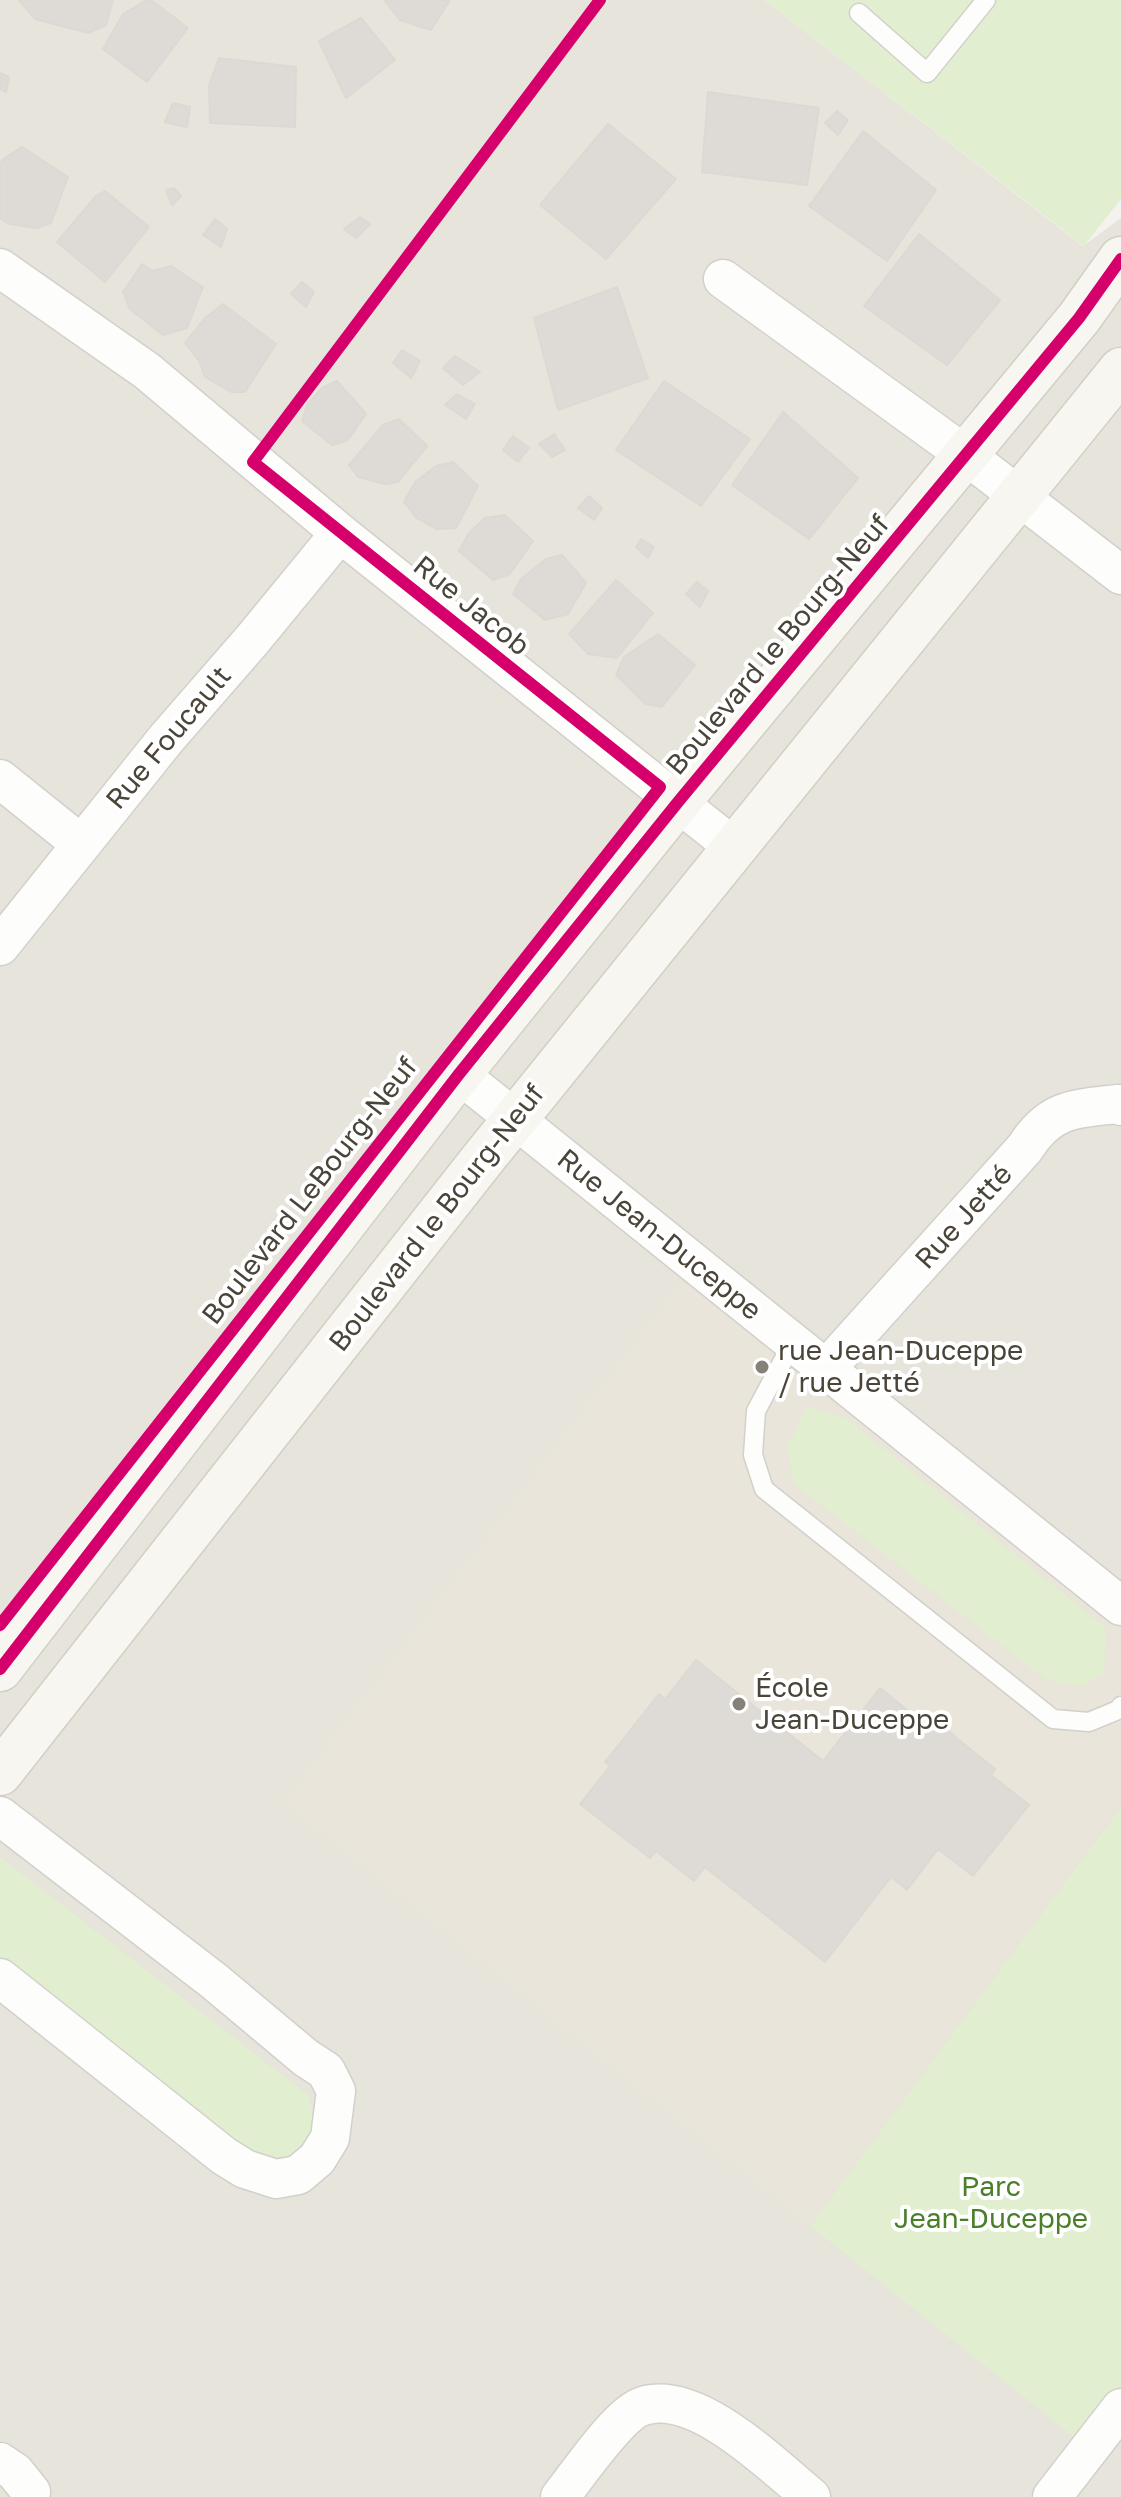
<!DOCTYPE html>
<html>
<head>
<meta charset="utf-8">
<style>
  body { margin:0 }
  canvas { display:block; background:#f4f2ee }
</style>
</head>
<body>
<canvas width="1121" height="2497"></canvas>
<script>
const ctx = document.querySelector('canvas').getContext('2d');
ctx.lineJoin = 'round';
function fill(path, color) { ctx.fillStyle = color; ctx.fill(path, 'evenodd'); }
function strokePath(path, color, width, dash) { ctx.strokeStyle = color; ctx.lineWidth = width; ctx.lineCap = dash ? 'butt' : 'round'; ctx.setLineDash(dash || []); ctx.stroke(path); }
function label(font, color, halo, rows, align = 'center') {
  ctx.font = font + ' "Golos Text",sans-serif'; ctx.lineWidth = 8; ctx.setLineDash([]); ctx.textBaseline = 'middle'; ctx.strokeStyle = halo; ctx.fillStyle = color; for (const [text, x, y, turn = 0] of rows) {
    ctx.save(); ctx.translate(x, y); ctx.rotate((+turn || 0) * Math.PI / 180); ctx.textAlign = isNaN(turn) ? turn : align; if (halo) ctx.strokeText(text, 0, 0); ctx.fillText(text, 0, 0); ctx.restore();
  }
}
const residential = new Path2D(`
  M0,0H764L1083,246L1121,218V2497H0Z`);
const education = new Path2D(`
  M694,1264L1121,1606V1806L810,2226L283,1803Z`);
const green = new Path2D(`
  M764,0H1121V199L1084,246Z
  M807,1407L846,1418L1106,1628L1104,1672L1080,1687L1045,1679L794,1484L787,1448Z
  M1121,1807V2408L1089,2449L810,2226Z
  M0,1857L308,2095C310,2104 316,2118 314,2127C308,2159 276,2160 251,2158L0,1962Z`);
const building = new Path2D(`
  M19,0H113L106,25L88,33L35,19Z
  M147,0H151L188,28L147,82L103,49L123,14Z
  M384,0H450L431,30L400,20Z
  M361,18L395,60L346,98L319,41Z
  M219,58L296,67L295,127L210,123L209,86Z
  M0,73L9,77L6,92L0,89Z
  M708,92L819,108L807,185L702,172Z
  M173,103L190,107L187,127L165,122Z
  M837,111L848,120L838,135L825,123Z
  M608,124L676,179L606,259L540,205Z
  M863,131L936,190L887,261L809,206Z
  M22,147L68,177L51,223L37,228L9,224L0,218V165L3,159Z
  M174,188L181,196L172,205L166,190Z
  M105,191L149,227L105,282L57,242L96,196Z
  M360,217L370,224L356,238L344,229Z
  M215,219L227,229L221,247L203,235Z
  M919,234L1000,300L947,365L864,306Z
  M142,264L152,271L171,266L203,287L187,328L163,335L130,309L123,292Z
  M302,282L314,292L306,307L291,294Z
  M617,287L648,378L558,410L534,318Z
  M223,304L276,344L245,392H231L205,377L199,361L185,343L205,318Z
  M402,350L420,361L411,378L393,363Z
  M455,356L480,372L463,385L443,368Z
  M337,381L366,414L348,440L332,445L302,421L307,405L322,388Z
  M664,381L750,439L701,506L616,450Z
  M457,394L475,404L466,419L445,405Z
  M783,412L858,478L809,539L732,485Z
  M399,419L427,446L398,482L385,484L358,477L349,465L383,425Z
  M554,434L565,450L552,457L539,444Z
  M513,436L529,448L518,462L503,450Z
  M453,462L478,486L456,528L437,529L417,518L404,502L415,482L436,466Z
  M589,496L602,508L594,520L578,508Z
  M505,515L533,541L510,574L493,580L459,551L469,533L485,518Z
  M641,539L654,547L648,558L636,547Z
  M562,555L586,583L568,614L545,620L513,594L521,579L546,559Z
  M616,580L653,613L617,658L588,654L569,634Z
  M697,582L708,591L700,607L686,594Z
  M658,634L695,665L662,707L645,704L616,675L624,657Z
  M696,1660L823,1761L880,1688L917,1718L923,1711L995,1769L991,1775L1029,1805L973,1876L938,1849L907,1890L891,1877L825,1962L705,1867L694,1881L656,1851L650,1858L580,1804L610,1766L605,1762L659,1694L665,1699Z`);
const lane = new Path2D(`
  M859,13L927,73L986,0
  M793,1342L756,1411L753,1455L764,1489L1053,1719L1089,1722L1118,1710L1121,1706`);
const street = new Path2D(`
  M0,268L147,371L340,533L735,848
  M723,279L967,456L1121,575
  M0,779L81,844
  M0,946L166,739L253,639L340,533
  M459,1074L1121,1606
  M826,1369L1025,1148C1050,1108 1074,1109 1118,1104L1121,1106
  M0,1816L214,1981L306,2058L326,2071L336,2091L330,2138L317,2159L298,2175L276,2179L245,2169L224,2156L0,1978
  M0,2462L15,2472L31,2492L30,2497
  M560,2497C577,2476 619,2413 643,2406C697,2389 772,2465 811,2497
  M1052,2497L1121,2408`);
const secondary = new Path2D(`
  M0,1669L459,1074L678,802L1079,318L1121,259
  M0,1773L482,1160L1121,370`);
const cycleway = new Path2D(`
  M0,1625L660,787L253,462L600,0
  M0,1669L459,1074L678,802L1079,318L1121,259`);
const markers = [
  [762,1367,8,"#868178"],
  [739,1704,8,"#868178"]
];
const streetNames = [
  ["Rue Jacob",471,606,39],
  ["Boulevard le Bourg-Neuf",778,645,-50],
  ["Rue Foucault",169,738,-50],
  ["Boulevard LeBourg-Neuf",310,1191,-52],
  ["Rue Jetté",964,1217,-48],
  ["Boulevard le Bourg-Neuf",437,1218,-52],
  ["Rue Jean-Duceppe",659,1235,39]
];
const poiNames = [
  ["rue Jean-Duceppe",778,1351],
  ["/ rue Jetté",778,1383],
  ["École",755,1688],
  ["Jean-Duceppe",755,1720]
];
const parkNames = [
  ["Parc",991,2187],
  ["Jean-Duceppe",991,2219]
];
fill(residential, '#e7e4dc');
fill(education, '#eae5da');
fill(green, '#e1eecf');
fill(building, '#dedbd6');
strokePath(building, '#dcd9d4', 2);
strokePath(lane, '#d2d0cb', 21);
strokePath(street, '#d2d0cb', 41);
strokePath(secondary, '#d3cfc5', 47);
strokePath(lane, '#fdfdfc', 18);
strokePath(street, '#fdfdfc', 38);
strokePath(secondary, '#f7f6f1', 44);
strokePath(cycleway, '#d6006c', 12);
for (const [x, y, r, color] of markers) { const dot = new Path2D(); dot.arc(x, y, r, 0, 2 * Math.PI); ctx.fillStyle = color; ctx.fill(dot); strokePath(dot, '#fff', 3); }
label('28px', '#4b4439', '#fff', streetNames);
label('28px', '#4b4439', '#fff', poiNames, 'left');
label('28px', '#4a7f2a', '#fff', parkNames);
</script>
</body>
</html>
